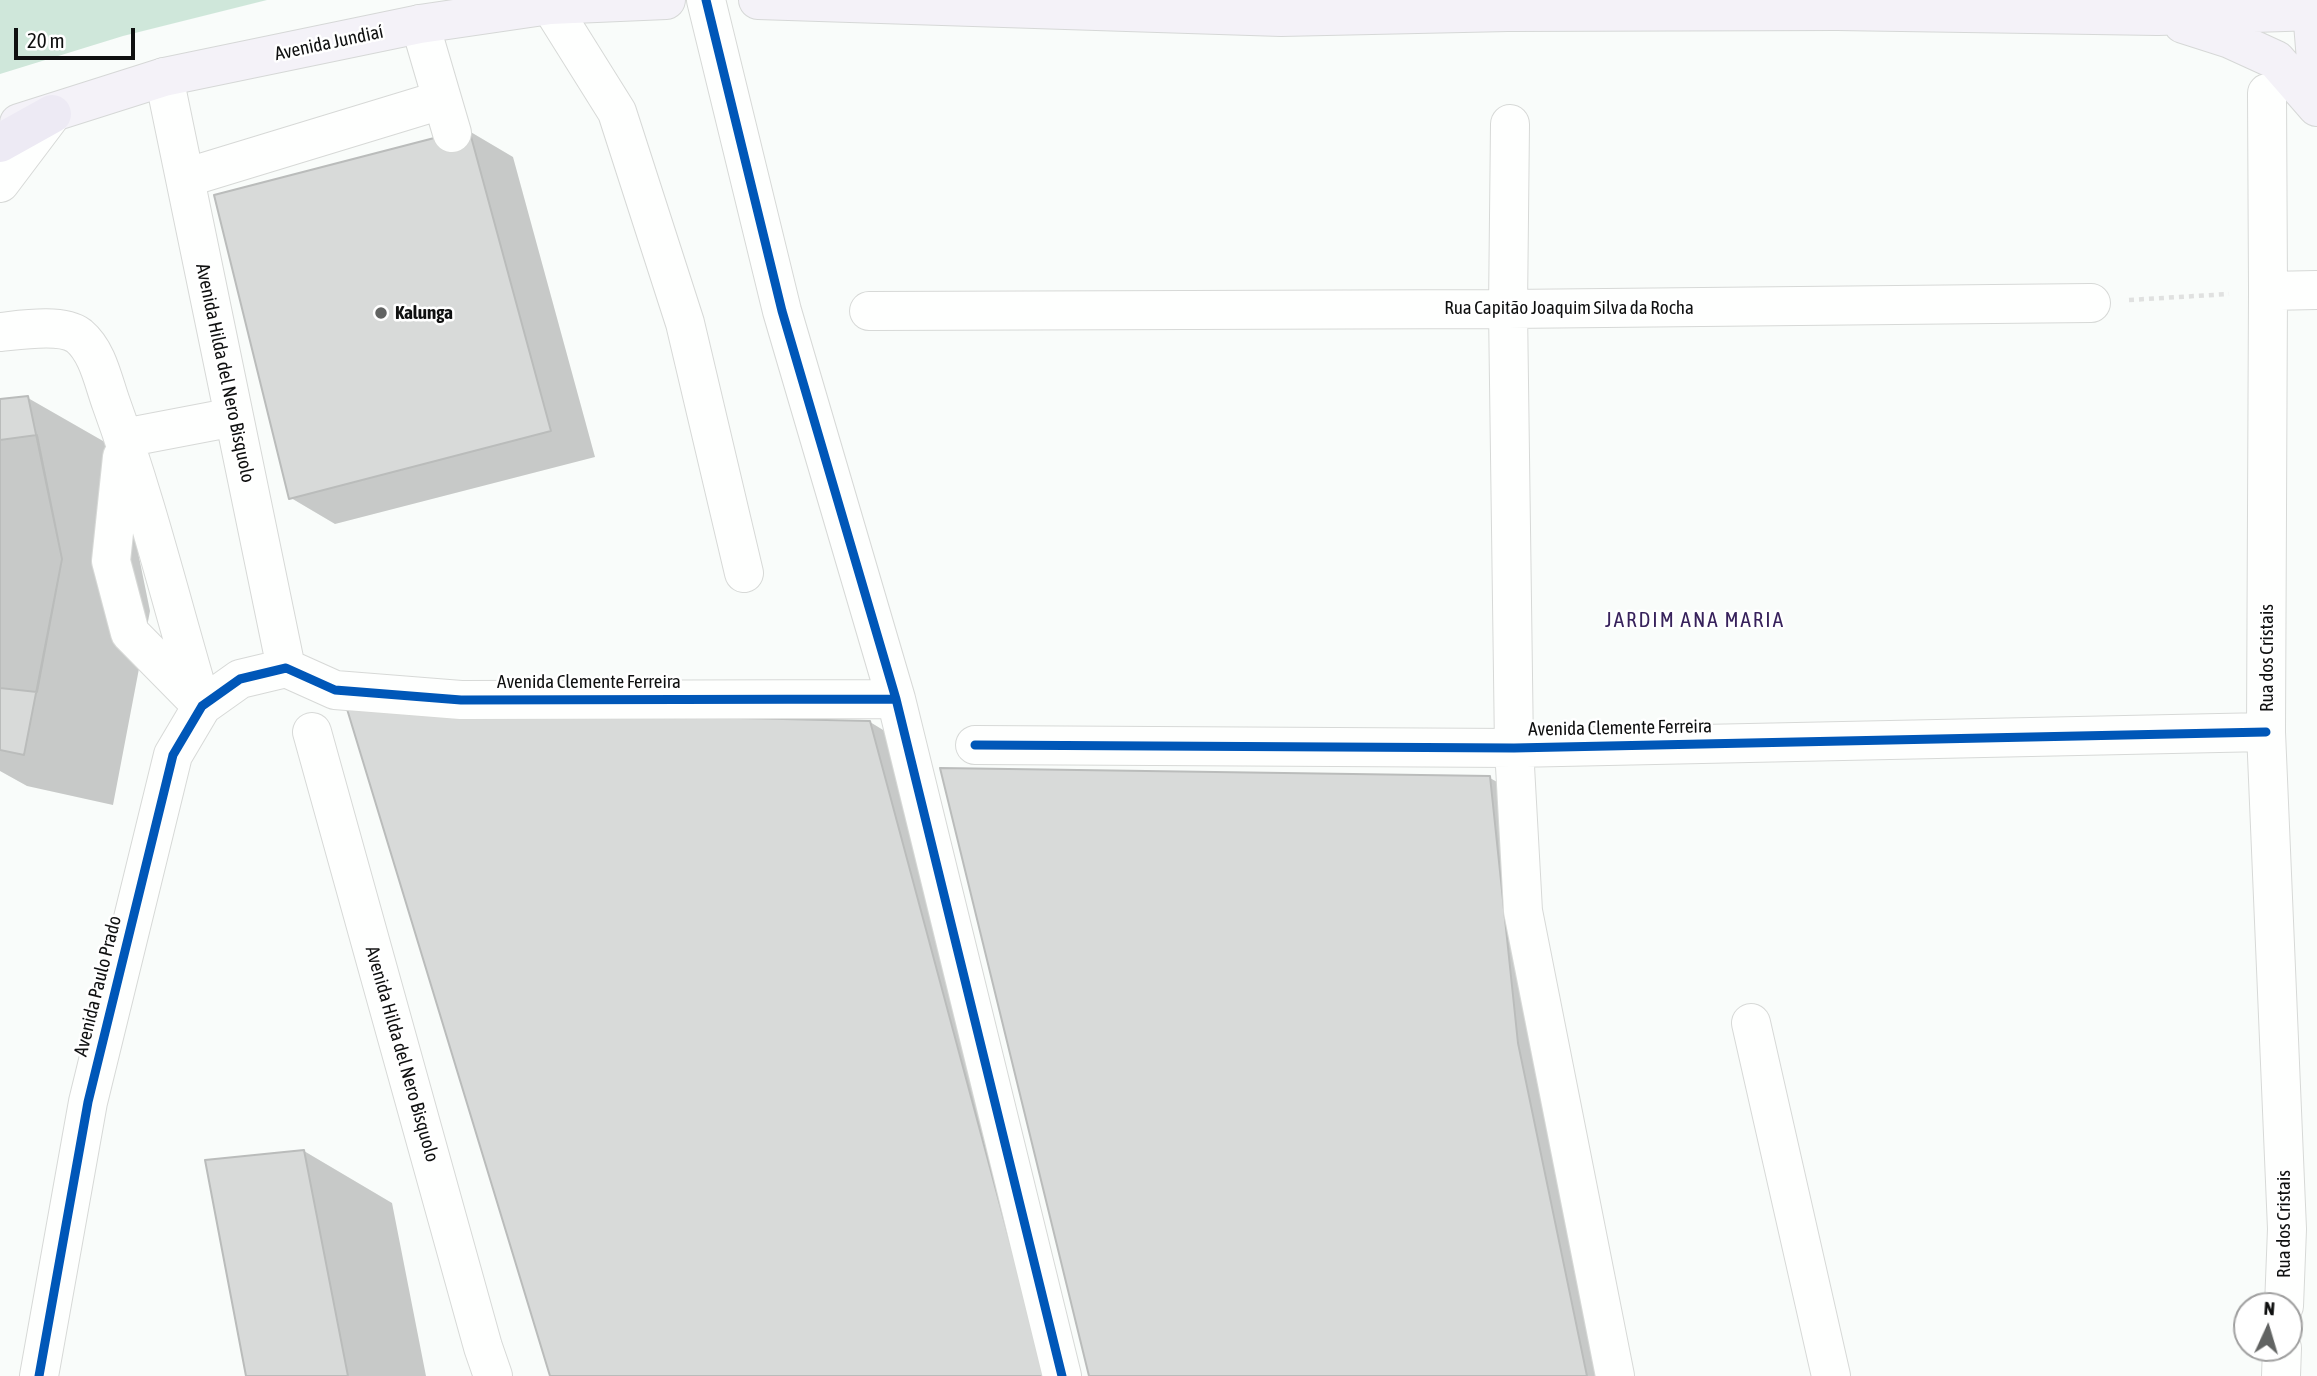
<!DOCTYPE html>
<html>
<head>
<meta charset="utf-8">
<style>
  body { margin:0 }
  #map { position:relative; width:2317px; height:1376px; overflow:hidden; background:#f9fcfa; font-family:"Asap Condensed",sans-serif }
  canvas { display:block }
  .north { position:absolute; left:2233px; top:1292px; width:70px; height:70px; box-sizing:border-box; background:#fff; border:2px solid #9f9f9f; border-radius:50%; rotate:4deg; font-size:19px; font-weight:700; line-height:28px; text-align:center; color:#0f1010 }
  .north::after { content:''; display:block; margin:auto; width:24px; height:32px; background:#616362; clip-path:polygon(50% 0,100% 100%,50% 72%,0 100%) }
  .scale { position:absolute; left:14px; top:28px; width:121px; height:32px; box-sizing:border-box; border:4px solid #0f1010; border-top:0; padding-left:9px; font-size:21px; line-height:24px; white-space:nowrap; color:#0f1010; -webkit-text-stroke:5px #fff; paint-order:stroke }
</style>
</head>
<body>
<div id="map">
<canvas width="2317" height="1376"></canvas>
<div class="north">N</div>
<div class="scale">20 m</div>
</div>
<script>
const ctx = document.querySelector('canvas').getContext('2d');
ctx.lineJoin = 'round';
function fill(path, color) { ctx.fillStyle = color; ctx.fill(path, 'evenodd'); }
function strokePath(path, color, width, dash) { ctx.strokeStyle = color; ctx.lineWidth = width; ctx.lineCap = dash ? 'butt' : 'round'; ctx.setLineDash(dash || []); ctx.stroke(path); }
function label(font, color, halo, rows, align = 'center') {
  ctx.font = font + ' "Asap Condensed",sans-serif'; ctx.lineWidth = 5; ctx.setLineDash([]); ctx.textBaseline = 'middle'; ctx.strokeStyle = halo; ctx.fillStyle = color; for (const [text, x, y, turn = 0] of rows) {
    ctx.save(); ctx.translate(x, y); ctx.rotate((+turn || 0) * Math.PI / 180); ctx.textAlign = isNaN(turn) ? turn : align; if (halo) ctx.strokeText(text, 0, 0); ctx.fillText(text, 0, 0); ctx.restore();
  }
}
const green = new Path2D(`
  M0,0H267L123,36L0,74Z`);
const shadow = new Path2D(`
  M469,131L513,157L595,457L335,524L291,498Z
  M28,398L117,449L150,611L113,805L27,786L0,771V401Z
  M870,722L893,736L1064,1376H552Z
  M1490,778L1513,791L1607,1376H1091Z
  M304,1151L392,1203L426,1376H248Z`);
const building = new Path2D(`
  M469,129L551,431L289,499L214,195Z
  M28,396L62,559L24,755L0,750V399Z
  M37,435L62,559L37,692L0,688V440Z
  M347,709L870,721L1046,1376H550Z
  M940,768L1490,776L1518,1043L1587,1376H1089Z
  M304,1150L348,1376H246L205,1160Z`);
const path = new Path2D(`
  M2129,300L2229,294`);
const minor = new Path2D(`
  M706,0L782,311L896,699L1062,1376
  M550,5L617,112L685,323L744,573
  M420,24L452,133
  M164,77L286,668
  M2267,93L2268,291L2266,732L2287,1229L2284,1306
  M1510,124L1508,309L1514,748L1523,911L1615,1376
  M185,178L441,100
  M0,183L52,114
  M2268,291L2317,290
  M869,311L1508,309L2091,303
  M0,332C20,330 62,323 79,336C98,352 103,381 111,403C147,502 172,605 202,706
  M124,438L234,417
  M122,457L111,561L130,633L198,702
  M286,668L335,690L461,700L896,699
  M312,732L483,1347L493,1376
  M975,745L1514,748L2266,732
  M1751,1023L1831,1376
  M39,1376L88,1102L173,755L202,706L240,679L286,668
  M2281,1376L2282,1348`);
const major = new Path2D(`
  M758,0L1281,17L1508,12L1837,11L2158,16L2317,11
  M2308,0L2312,11L2317,72
  M2183,24L2230,39L2276,60L2317,107
  M19,123L164,77L420,24L550,5L666,0`);
const highway = new Path2D(`
  M0,143L52,114`);
const cycleway = new Path2D(`
  M706,0L782,311L896,699L1062,1376
  M975,745L1514,748L2266,732
  M39,1376L88,1102L173,755L202,706L240,679L286,668L335,690L461,700L896,699`);
const markers = [
  [381,313,7,"#616362"]
];
const streetNames = [
  ["Avenida Jundiaí",329,43,-12],
  ["Rua Capitão Joaquim Silva da Rocha",1569,308],
  ["Avenida Hilda del Nero Bisquolo",225,373,78],
  ["Rua dos Cristais",2267,658,-90],
  ["Avenida Clemente Ferreira",589,682],
  ["Avenida Clemente Ferreira",1620,728,-1],
  ["Avenida Paulo Prado",98,986,-76],
  ["Avenida Hilda del Nero Bisquolo",402,1054,74],
  ["Rua dos Cristais",2284,1224,-90]
];
const poiNames = [
  ["Kalunga",395,313]
];
const neighbourhoodNames = [
  ["JARDIM ANA MARIA",1695,620]
];
fill(green, '#cfe7da');
fill(shadow, '#0003');
fill(building, '#d8dad9');
strokePath(building, '#babcbb', 2);
strokePath(minor, '#d7d9d7', 40);
strokePath(major, '#d6d8d7', 40);
strokePath(highway, '#d6d8d7', 40);
strokePath(path, '#e0e1e0', 4.5, [5, 5]);
strokePath(minor, '#fefffe', 38);
strokePath(major, '#f4f2f8', 38);
strokePath(highway, '#edeaf4', 38);
strokePath(cycleway, '#0057b8', 9);
for (const [x, y, r, color] of markers) { const dot = new Path2D(); dot.arc(x, y, r, 0, 2 * Math.PI); ctx.fillStyle = color; ctx.fill(dot); strokePath(dot, '#fff', 2.5); }
label('19px', '#0f1010', '#fff', streetNames);
label('bold 19px', '#0f1010', '#fff', poiNames, 'left');
ctx.letterSpacing = '2px';
label('21px', '#38225c', '#fff', neighbourhoodNames);
ctx.letterSpacing = '0px';
</script>
</body>
</html>
